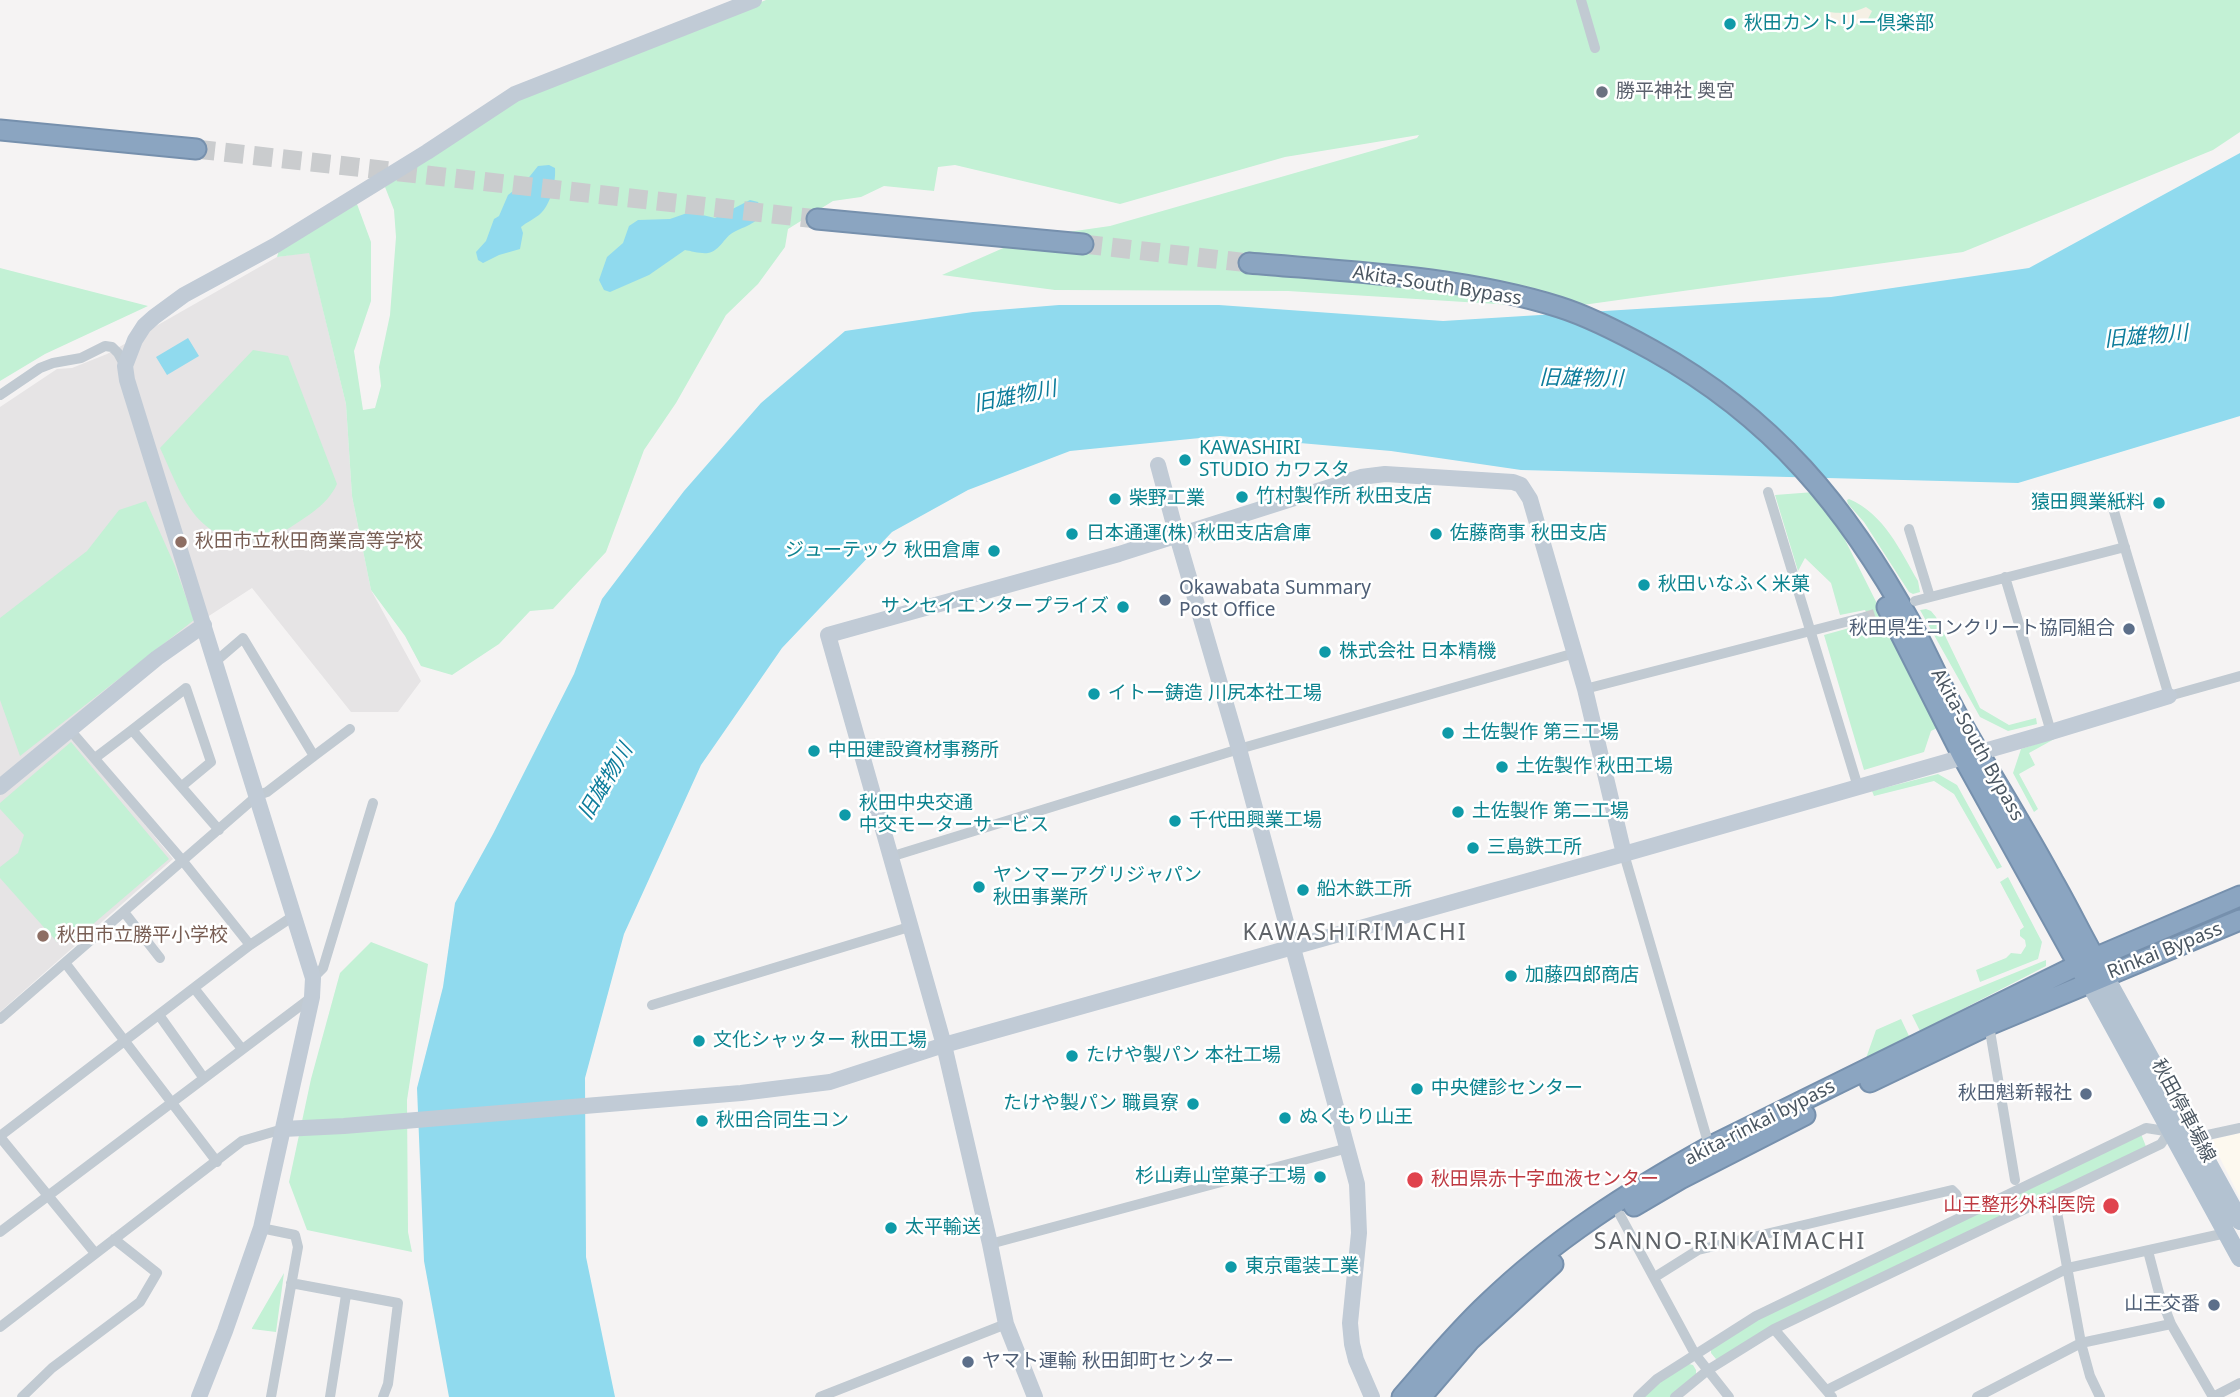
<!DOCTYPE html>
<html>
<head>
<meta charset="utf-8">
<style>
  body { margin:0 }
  canvas { display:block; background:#f5f3f3 }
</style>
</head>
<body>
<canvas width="2240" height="1397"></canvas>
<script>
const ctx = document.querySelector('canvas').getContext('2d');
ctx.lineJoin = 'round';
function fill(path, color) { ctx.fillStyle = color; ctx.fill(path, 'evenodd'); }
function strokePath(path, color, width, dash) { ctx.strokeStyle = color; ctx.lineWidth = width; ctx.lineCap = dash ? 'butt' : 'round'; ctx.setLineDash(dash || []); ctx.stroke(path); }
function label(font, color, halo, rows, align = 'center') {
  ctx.font = font + ' "Noto Sans","Noto Sans JP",sans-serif'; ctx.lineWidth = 5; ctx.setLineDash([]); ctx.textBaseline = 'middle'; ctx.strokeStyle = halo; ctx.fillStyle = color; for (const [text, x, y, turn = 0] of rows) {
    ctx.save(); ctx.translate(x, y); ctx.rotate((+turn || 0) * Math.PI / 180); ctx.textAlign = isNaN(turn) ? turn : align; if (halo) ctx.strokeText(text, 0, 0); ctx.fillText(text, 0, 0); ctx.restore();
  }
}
const commercial = new Path2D(`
  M2240,1133V1198L2211,1140Z`);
const education = new Path2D(`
  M309,252L346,404L352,496L371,590L421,681L398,712H351L252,588L198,623L0,781V407L57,369L72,368L107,354L277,257Z
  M70,733L173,859L0,1012V792Z`);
const green = new Path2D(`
  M766,0H2240V132L2213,150L1963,252L1561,308L1288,291L1055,290L942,275L1026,238L1110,226L1417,138L1419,135L1285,157L1120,204L955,165L938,167L934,191L884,186L861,197L833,201L788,229L785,247L758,284L726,315L676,403L644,450L606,552L553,609L530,611L499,644L452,675L421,666L405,636L371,590L352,496L346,404L309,253L277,257L280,247L357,204L371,242V301L354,351L363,410L375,408L381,386L379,367L390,315L396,237L394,210L385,187L438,150L516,101Z
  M0,268L148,306L45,354L0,381Z
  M253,350L288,356L337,484C328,504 309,515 291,527C276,536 263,540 245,540C193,538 179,488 160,448Z
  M1814,492L1831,512L1939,727L1931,731L1924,752L1864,770L1824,635L1871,622L1865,610L1840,615L1831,583L1805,558L1798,571L1775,495Z
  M1849,499C1884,514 1900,550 1918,581L1920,592L1913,594L1909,592L1864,522L1848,504L1847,500Z
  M146,501L175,566L194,620L20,756L0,700V618L87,551L119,510Z
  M1926,609L1931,611L1936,617L1980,708L2009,725L2036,718L2037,724L2008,731L1980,717L1920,610Z
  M2058,737L2029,753L2035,765L2019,774L2038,809L2034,812L2013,773L2021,749Z
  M71,742L169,859L72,942H57L0,878V867L18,853L24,835L0,809V803Z
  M1938,774L1957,785L2002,867L1997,869L1954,794L1934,781L1874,796L1872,791Z
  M2008,877L2042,942L2038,959L1980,982L1976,970L2006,958L2011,953L2021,954L2026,946L2025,940L2020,936V930L2024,927L2000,882Z
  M371,942L428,964L407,1100L408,1232L412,1252L307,1230L289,1182L311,1079L340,973Z
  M2046,960V966L1920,1031L1912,1015Z
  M1901,1019L1909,1036L1865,1061L1876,1030Z
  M2141,1134L2147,1149L1724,1358L1716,1359L1711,1353V1349L1758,1317Z
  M284,1273L276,1332L252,1329V1328Z
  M1685,1363L1693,1365L1696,1370V1375L1672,1397H1641Z`);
const sand = new Path2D(`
  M1866,7L1872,11L1868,19C1854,26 1835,32 1825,15L1830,12C1844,14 1852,13 1866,7Z`);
const water = new Path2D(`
  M2240,153V416L2018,483L1521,470L1391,451L1220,436L1070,451L968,490L892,532L782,648L701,765L624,934L585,1078L586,1257L615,1397H449L424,1261L417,1088L443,987L455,903L493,834L574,674L602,599L684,491L761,403L845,331L973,312L1059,305H1219L1443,321L1831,297L2029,268Z
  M549,165L555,168C556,182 551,205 539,215C534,219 527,222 521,227L523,233L520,249L499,255L483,263L478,260L476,252L486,241L494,219L499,216L508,195L526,181L538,166Z
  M750,200L758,202C767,222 747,225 734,232C724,237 720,251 708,253C701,254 691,251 685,250L649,275L610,292L604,290L599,280L607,257L623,243L629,226L638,220L670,219L690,212L715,218Z
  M188,338L199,356L167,375L156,357Z`);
const streetTunnel = new Path2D(`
  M1865,617L1893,608`);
const highwayTunnel = new Path2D(`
  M196,149L817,219
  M1083,244L1249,263`);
const street = new Path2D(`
  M1581,0L1595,48
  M0,395L40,368L53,363L81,358L105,346L112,347L118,353L125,366
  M1768,492L1858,787
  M2113,508L2169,696L2240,676
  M1909,529L1930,597
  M2005,577L2051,732
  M1915,601L2125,547
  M1585,689L1865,617
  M70,730L182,860L250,945
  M314,756L350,729
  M95,758L132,730
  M182,786L211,762L186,688L132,730L219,830
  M1624,854L1710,1149
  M890,857L1239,749L1575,653
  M124,912L160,958
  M66,964L217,1162
  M313,978L323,968L373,803
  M194,988L242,1049
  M652,1005L909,927
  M159,1015L203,1077
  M0,1019L258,795L267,792L314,756L243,638L215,662
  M1989,1025L2015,1180
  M0,1136L250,945L295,915
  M2191,1136H2203L2240,1128
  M0,1137L95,1253
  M2054,1196L2081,1343L2090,1376L2100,1397
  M1620,1215L1695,1354L1729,1397
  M261,1228L295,1235L298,1247L271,1397
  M0,1232L312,997
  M990,1244L1348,1148
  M2148,1251L2159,1293L2171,1324L2213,1397
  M1655,1277L1698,1250L1952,1190L1956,1194L1966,1214
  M291,1283L398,1303L388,1384L383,1397
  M0,1327L242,1141L283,1129
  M1774,1329L1832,1397
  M1827,1390L2068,1268L2226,1233
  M22,1397L52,1368L140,1302L157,1273L114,1239
  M330,1397L346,1295
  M820,1397L1006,1324
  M1638,1397L1657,1379L1756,1316L2146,1128L2172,1132
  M1675,1397L1708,1370L1774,1329L2161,1144L2169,1132
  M1977,1397L2081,1343L2171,1324
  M2213,1397L2240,1383`);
const secondary = new Path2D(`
  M1158,465L1177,536L1239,749L1357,1184L1359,1233L1350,1323L1352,1344L1356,1360L1372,1397
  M0,787L157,658L204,625
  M283,1129L344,1126L741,1093L830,1082L944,1045L1624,854L2051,732L2169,696
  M199,1397L225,1331L261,1228L312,997L313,978L127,380L125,366L135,340L144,326L154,317L184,295L276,245L427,152L515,94L754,0
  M1035,1397L1006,1324L990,1244L944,1045L828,635L1119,554L1361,477L1385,474L1513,482L1521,485L1530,499L1585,689L1624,854`);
const primary = new Path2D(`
  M2105,976L2240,1221
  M2089,982L2240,1258`);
const highway = new Path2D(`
  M0,130L196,149
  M817,219L1083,244
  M1249,263C1352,272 1460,276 1559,307C1591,317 1623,334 1652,350C1773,417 1847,507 1913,627C1931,661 1946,697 1965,729C1994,780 2025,829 2053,881C2071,912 2086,945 2105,976
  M1887,607L1963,757L2084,975
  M1870,1082L1989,1025L2240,920
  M1634,1206L1680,1179L1805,1115
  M1402,1397C1430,1365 1457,1332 1488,1303C1553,1240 1630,1191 1709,1147L2078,965L2240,896
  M1421,1397L1470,1340L1553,1264`);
const markers = [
  [1730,24,7,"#0f9aa8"],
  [1602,92,7,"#6b7280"],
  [1185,460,7,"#0f9aa8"],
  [1242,497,7,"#0f9aa8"],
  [1115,499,7,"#0f9aa8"],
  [2159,503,7,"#0f9aa8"],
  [1072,534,7,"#0f9aa8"],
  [1436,534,7,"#0f9aa8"],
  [181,542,7,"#8d6e63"],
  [994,551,7,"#0f9aa8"],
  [1644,585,7,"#0f9aa8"],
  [1165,600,7,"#5c6f8a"],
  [1123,607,7,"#0f9aa8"],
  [2129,629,7,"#5c6f8a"],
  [1325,652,7,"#0f9aa8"],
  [1094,694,7,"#0f9aa8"],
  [1448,733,7,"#0f9aa8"],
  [814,751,7,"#0f9aa8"],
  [1502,767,7,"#0f9aa8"],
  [1458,812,7,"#0f9aa8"],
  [845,815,7,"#0f9aa8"],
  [1175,821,7,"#0f9aa8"],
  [1473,848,7,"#0f9aa8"],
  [979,887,7,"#0f9aa8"],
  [1303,890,7,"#0f9aa8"],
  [43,936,7,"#8d6e63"],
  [1511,976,7,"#0f9aa8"],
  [699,1041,7,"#0f9aa8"],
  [1072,1056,7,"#0f9aa8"],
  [1417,1089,7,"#0f9aa8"],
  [2086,1094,7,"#5c6f8a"],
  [1193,1104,7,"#0f9aa8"],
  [1285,1118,7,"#0f9aa8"],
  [702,1121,7,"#0f9aa8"],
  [1320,1177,7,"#0f9aa8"],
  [1415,1180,9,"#e0444e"],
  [2111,1206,9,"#e0444e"],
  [891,1228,7,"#0f9aa8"],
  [1231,1267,7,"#0f9aa8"],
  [2214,1305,7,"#5c6f8a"],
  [968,1362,7,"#5c6f8a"]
];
const cultureNames = [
  ["秋田カントリー倶楽部",1744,24],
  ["KAWASHIRI",1199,449],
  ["STUDIO カワスタ",1199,471],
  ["竹村製作所 秋田支店",1256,497],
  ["柴野工業",1129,499],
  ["猿田興業紙料",2145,503,"right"],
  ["日本通運(株) 秋田支店倉庫",1086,534],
  ["佐藤商事 秋田支店",1450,534],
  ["ジューテック 秋田倉庫",980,551,"right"],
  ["秋田いなふく米菓",1658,585],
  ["サンセイエンタープライズ",1109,607,"right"],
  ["株式会社 日本精機",1339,652],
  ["イトー鋳造 川尻本社工場",1108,694],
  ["土佐製作 第三工場",1462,733],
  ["中田建設資材事務所",828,751],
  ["土佐製作 秋田工場",1516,767],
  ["秋田中央交通",859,804],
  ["中交モーターサービス",859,826],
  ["土佐製作 第二工場",1472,812],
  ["千代田興業工場",1189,821],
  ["三島鉄工所",1487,848],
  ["ヤンマーアグリジャパン",993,876],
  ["秋田事業所",993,898],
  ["船木鉄工所",1317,890],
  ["加藤四郎商店",1525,976],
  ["文化シャッター 秋田工場",713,1041],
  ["たけや製パン 本社工場",1086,1056],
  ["中央健診センター",1431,1089],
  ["たけや製パン 職員寮",1179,1104,"right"],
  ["ぬくもり山王",1299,1118],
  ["秋田合同生コン",716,1121],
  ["杉山寿山堂菓子工場",1306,1177,"right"],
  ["太平輸送",905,1228],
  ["東京電装工業",1245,1267]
];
const worshipNames = [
  ["勝平神社 奥宮",1616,92]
];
const streetNames = [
  ["Akita-South Bypass",1437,286,9],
  ["Akita-South Bypass",1977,745,61],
  ["Rinkai Bypass",2165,951,-22],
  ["秋田停車場線",2183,1111,62],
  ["akita-rinkai bypass",1760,1123,-27]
];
const educationNames = [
  ["秋田市立秋田商業高等学校",195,542],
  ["秋田市立勝平小学校",57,936]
];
const serviceNames = [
  ["Okawabata Summary",1179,589,"left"],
  ["Post Office",1179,611,"left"],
  ["秋田県生コンクリート協同組合",2115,629],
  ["秋田魁新報社",2072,1094],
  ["山王交番",2200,1305],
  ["ヤマト運輸 秋田卸町センター",982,1362,"left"]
];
const healthNames = [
  ["秋田県赤十字血液センター",1431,1180],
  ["山王整形外科医院",2095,1206,"right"]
];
const waterNames = [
  ["旧雄物川",2146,337,-5],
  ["旧雄物川",1581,379,1],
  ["旧雄物川",1015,397,-11],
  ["旧雄物川",606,782,-59]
];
const quarterNames = [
  ["KAWASHIRIMACHI",1355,933],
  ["SANNO-RINKAIMACHI",1730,1242]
];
fill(commercial, '#fdf9ef');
fill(education, '#e6e4e5');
fill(green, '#c3f1d5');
fill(sand, '#f5f0e5');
fill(water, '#90daee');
strokePath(streetTunnel, '#caccce', 10, [10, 5]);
strokePath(highwayTunnel, '#caccce', 19, [19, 10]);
strokePath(highway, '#7690ad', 23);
strokePath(street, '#c1cad2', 10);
strokePath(secondary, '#c1cbd6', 16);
strokePath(primary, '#b3c2d1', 18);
strokePath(highway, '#8ba5c1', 19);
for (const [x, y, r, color] of markers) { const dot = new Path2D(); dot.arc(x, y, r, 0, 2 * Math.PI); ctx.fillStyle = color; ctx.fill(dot); strokePath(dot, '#fff', 2.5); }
label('19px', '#0d838f', '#fff', cultureNames, 'left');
label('19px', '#5b616d', '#fff', worshipNames, 'left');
label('19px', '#4a5661', '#fff', streetNames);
label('19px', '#785e54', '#fff', educationNames, 'left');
label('19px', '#4e5e75', '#fff', serviceNames, 'right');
label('19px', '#be3a42', '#fff', healthNames, 'left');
label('italic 21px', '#0c7c9b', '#fff', waterNames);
ctx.letterSpacing = '2px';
label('23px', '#5f6368', '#fff', quarterNames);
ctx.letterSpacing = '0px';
</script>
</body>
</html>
